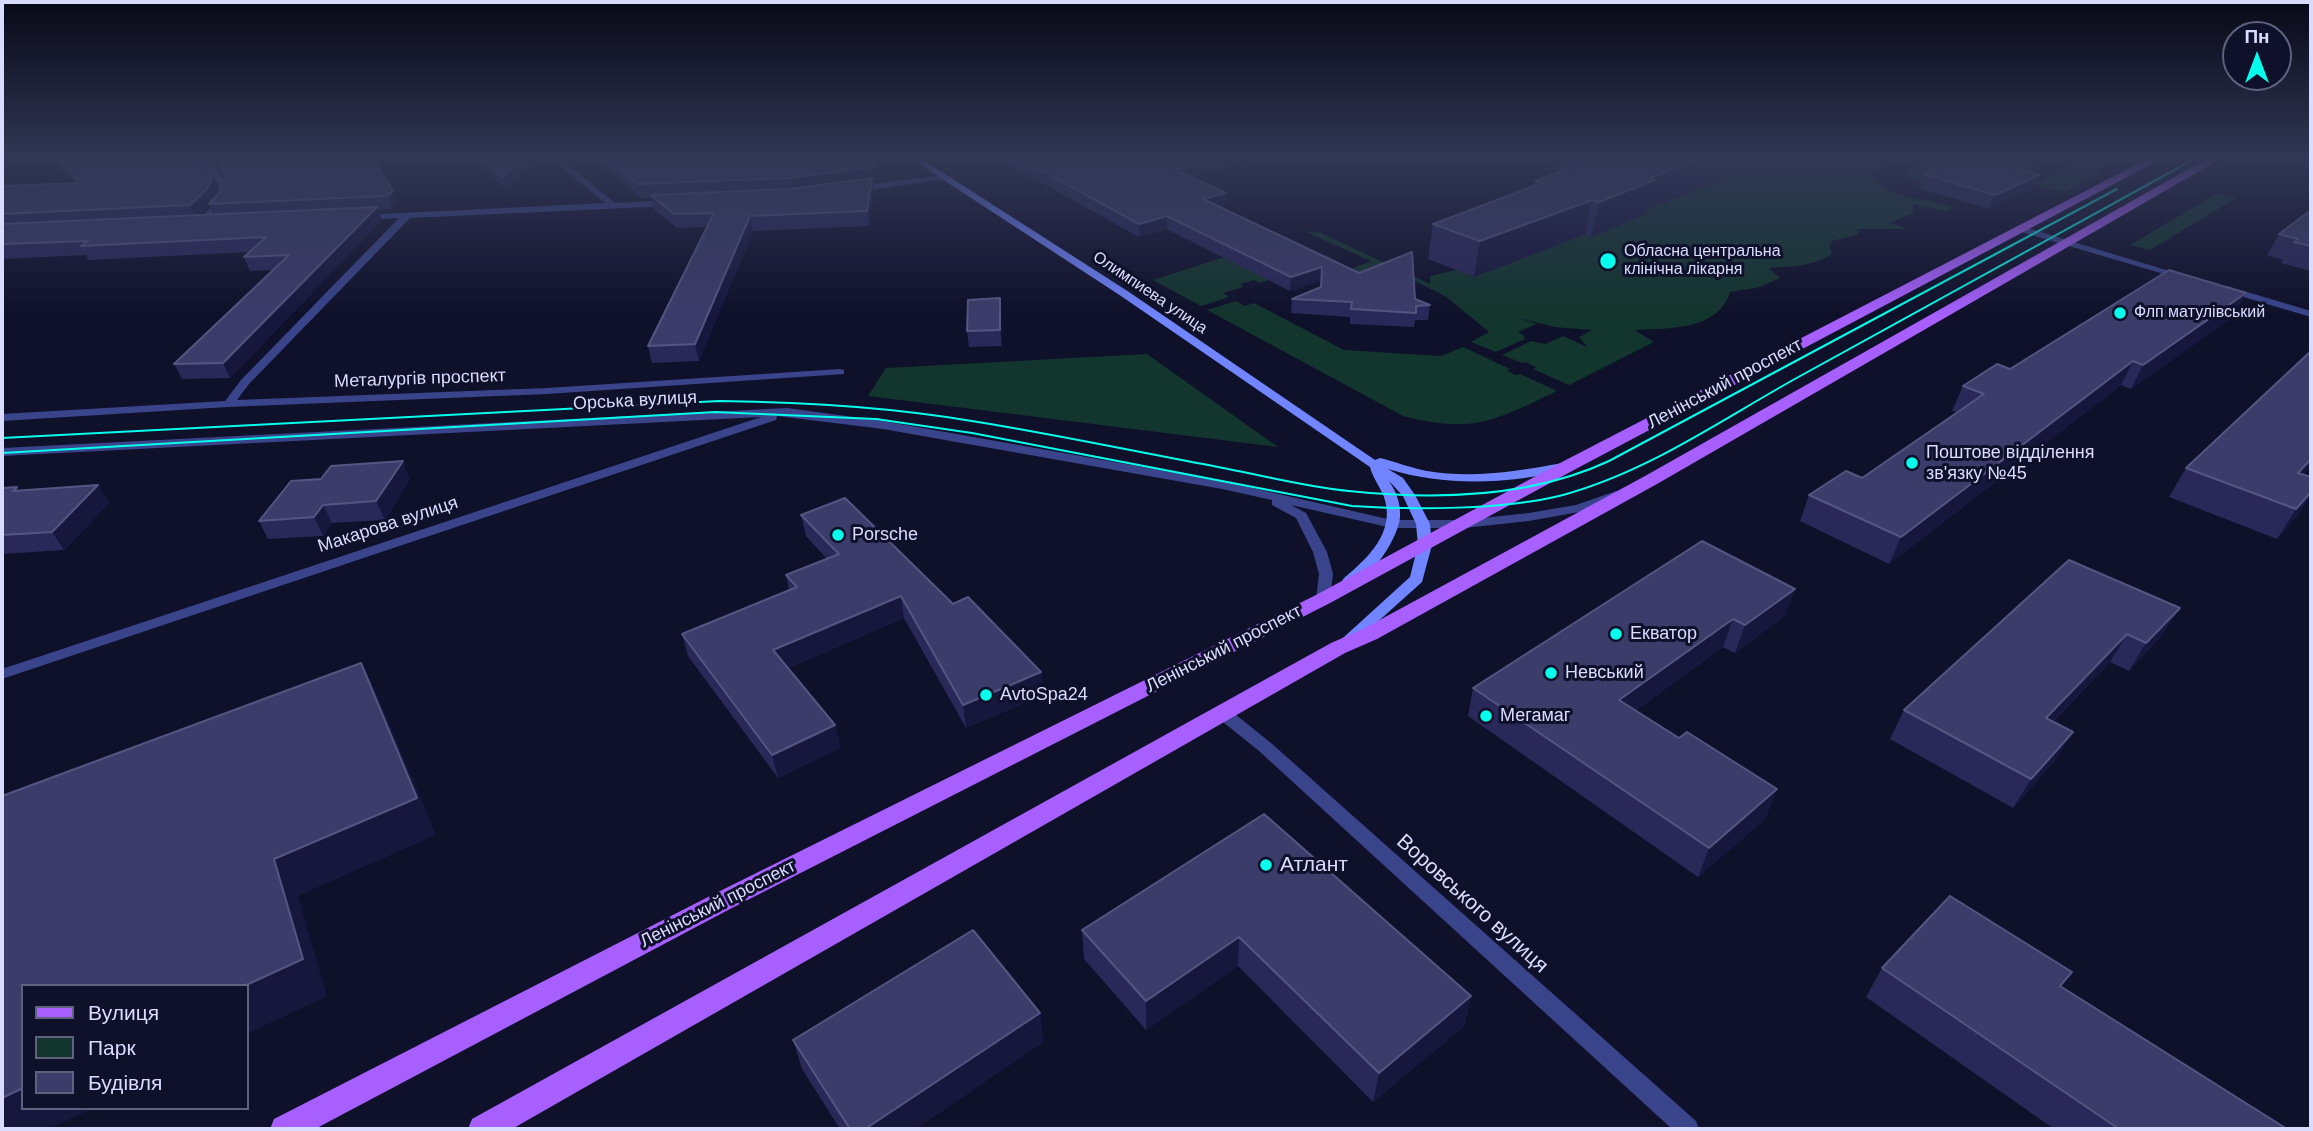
<!DOCTYPE html>
<html>
<head>
<meta charset="utf-8">
<style>
  body { margin:0 }
  #map { position:relative; width:2313px; height:1131px; overflow:hidden; background:#0f102a; font-family:Arial,sans-serif }
  canvas { display:block }
  .frame { position:absolute; inset:0; border:4px solid #d9dbff; pointer-events:none }
  .legend { position:absolute; left:21px; top:984px; width:228px; height:126px; box-sizing:border-box; background:#0f102a; border:2px solid #60617f; margin:0; padding:9px 12px; list-style:none; font-size:21px; color:#d9dbff }
  .legend li { display:flex; align-items:center; gap:14px; height:35px }
  .legend b { width:35px; border:2px solid #60617f }
  .north { position:absolute; left:2222px; top:21px; width:70px; height:70px; box-sizing:border-box; background:#0f102a; border:2px solid #60617f; border-radius:50%; rotate:0deg; font-size:19px; font-weight:700; line-height:28px; text-align:center; color:#d9dbff }
  .north::after { content:''; display:block; margin:auto; width:24px; height:32px; background:#05ffec; clip-path:polygon(50% 0,100% 100%,50% 72%,0 100%) }
</style>
</head>
<body>
<div id="map">
<canvas width="2313" height="1131"></canvas>
<div class="frame"></div>
<ul class="legend">
<li><b style="height:9px;background:#a760ff"></b>Вулиця</li>
<li><b style="height:19px;background:#12352d"></b>Парк</li>
<li><b style="height:19px;background:#3c3c6a"></b>Будівля</li>
</ul>
<div class="north">Пн</div>
</div>
<script>
const ctx = document.querySelector('canvas').getContext('2d');
ctx.lineJoin = 'round';
function fill(path, color) { ctx.fillStyle = color; ctx.fill(path, 'evenodd'); }
function strokePath(path, color, width, dash) { ctx.strokeStyle = color; ctx.lineWidth = width; ctx.lineCap = dash ? 'butt' : 'round'; ctx.setLineDash(dash || []); ctx.stroke(path); }
function label(font, color, halo, rows, align = 'center') {
  ctx.font = font + ' Arial,sans-serif'; ctx.lineWidth = 6; ctx.setLineDash([]); ctx.textBaseline = 'middle'; ctx.strokeStyle = halo; ctx.fillStyle = color; for (const [text, x, y, turn = 0] of rows) {
    ctx.save(); ctx.translate(x, y); ctx.rotate((+turn || 0) * Math.PI / 180); ctx.textAlign = isNaN(turn) ? turn : align; if (halo) ctx.strokeText(text, 0, 0); ctx.fillText(text, 0, 0); ctx.restore();
  }
}
const green = new Path2D(`
  M1716,158H1895V161L1884,162L1872,174C1887,201 1927,197 1953,207L1945,211L1913,204V213L1890,223L1907,229H1856L1859,234L1832,241L1829,247L1832,254C1812,267 1792,266 1769,268L1780,278L1760,287L1730,292C1718,331 1668,328 1635,330L1654,342L1569,385L1533,369L1536,367L1525,362L1522,363L1502,355L1531,341L1545,344L1563,336L1587,347L1579,337L1592,330L1554,327L1519,318L1537,324L1518,332L1525,336L1523,337L1525,339L1496,352L1471,342L1489,332L1445,296L1417,282L1338,277L1339,274L1371,261L1304,231L1321,233L1430,284V276L1456,270L1474,277L1585,234L1591,237L1646,214L1642,212Z
  M1920,158H2053L2006,181L1964,169L1918,188L1928,182L1904,175L1914,171L1916,166L1926,163Z
  M2084,158H2117L2097,169L2101,173L2064,192L2033,184Z
  M2216,194L2236,198L2150,250L2130,245Z
  M1283,238L1235,262L1268,280L1260,283L1254,280L1241,284L1243,287L1223,293L1229,297L1201,306L1153,280Z
  M1236,301L1245,306L1254,303L1344,350L1441,356L1463,347L1510,369L1507,371L1516,375L1520,374L1557,391C1495,421 1472,434 1403,416L1207,310Z
  M1147,354L1278,447L868,396L886,368Z`);
const minor = new Path2D(`
  M203,158H211L229,190L222,206L199,227L195,224L215,203L221,190Z
  M551,158H560L615,203L671,200L675,203L671,206L410,218L249,384L237,400L547,388L840,369L844,370V374L547,394L228,407L2,421V414L225,401L241,380L399,218L362,220L358,217L359,215L605,203Z
  M944,175L948,177L947,179L855,192L851,189L855,186Z
  M2018,227H2024L2189,277L2181,279L2018,231Z
  M2227,286L2311,311V317L2223,291L2222,289Z
  M787,408L883,421L1222,481L1392,520H1464L1529,513L1576,505L1616,491L1622,495L1621,498L1579,512L1529,521L1464,528H1392L1291,505L1306,513L1327,552L1333,574L1330,599L1323,604L1316,599L1319,574L1313,552L1296,518L1272,505V500L1222,489L883,429L777,416L776,420L2,679V669L761,417L2,456V448Z
  M1224,708L1230,710L1271,743L1696,1121L1699,1129H1672L1259,751L1218,718L1216,714L1218,710Z`);
const secondary = new Path2D(`
  M910,158H920L1129,292L1375,460L1380,458C1396,462 1411,468 1427,471C1473,479 1518,471 1563,463L1569,467L1567,470C1508,484 1447,487 1388,469L1403,478L1415,495L1430,524L1432,545L1422,582L1354,643H1344L1341,640L1344,637L1410,577L1418,545L1416,524L1403,496L1389,481C1396,491 1401,504 1400,517C1399,537 1367,589 1344,584L1342,581L1344,578C1368,558 1396,532 1384,497C1380,487 1372,476 1370,467L1121,296Z`);
const primary = new Path2D(`
  M2149,158H2163L1572,471L1330,603L730,909L315,1129H270L274,1119L712,895L1316,595L1560,463Z
  M2208,158H2222L1657,484L1377,639L1345,653L512,1129H468L472,1119L1331,643L1363,629L1645,476Z`);
const tram = new Path2D(`
  M2,438L719,401C806,402 892,407 978,422C1058,435 1138,452 1218,467C1261,475 1305,487 1349,491C1434,500 1530,498 1609,461L2117,189
  M2,453L715,412L876,419L972,433L1352,506C1411,510 1506,510 1563,495C1647,472 1718,422 1793,380C1928,306 2062,232 2196,158`);
const wall = new Path2D(`
  M54,158H201L218,190L214,198L218,194L225,178L214,158H294L297,163L393,191L398,204L392,209L378,210L382,220L230,378L182,379L174,364L273,270L250,271L244,257L250,252L88,260L86,255L2,259V186L75,183ZM209,205L213,215H199Z
  M474,158H539L507,190Z
  M594,158H878V162L875,181H872L874,191L869,226L753,231L699,361L652,363L648,346L707,227L677,228L654,209L651,198H641Z
  M997,158H1257L1192,177L1225,206L1220,207L1430,305L1428,320H1415L1414,327L1350,324V317L1291,313L1292,299L1321,287V281L1290,291L1167,229L1139,237Z
  M1561,158H1751L1749,168L1648,209L1647,213L1591,237L1585,234L1474,277L1428,259L1433,224L1534,186L1535,181L1558,172Z
  M1923,174L2034,188L1989,209L1918,188Z
  M2311,210V271L2281,263L2283,260L2267,255L2279,234Z
  M1000,298L1002,346L969,347L967,331Z
  M2234,316L2131,389L2121,385L1889,564L1800,521L1809,495L1862,478L1957,412L1952,411L1963,386Z
  M2186,468L2304,475L2302,510L2277,539L2169,497Z
  M410,479L385,520L332,523L323,536L268,539L259,521Z
  M98,485L109,503L64,550L2,554V488L17,487L19,490Z
  M801,515L953,604L1041,672L1043,695L966,728L904,618L788,668L835,725L840,748L778,778L688,656L682,634L789,590L786,575L827,559L806,536Z
  M1795,589L1784,616L1735,653L1723,647L1635,711L1679,738L1777,789L1765,819L1698,877L1468,716L1473,688Z
  M2180,608L2162,635L2129,671L2110,662L2053,722L2055,761L2013,808L1890,739L1904,710Z
  M1264,814L1471,996L1464,1026L1373,1102L1238,966L1146,1030L1084,959L1082,930Z
  M1882,968L2072,972L2061,986L2287,1129H2054L1866,997Z
  M1040,1013L1043,1042L915,1129H840L802,1069L793,1040Z`);
const shadedWall = new Path2D(`
  M522,158H539L507,190L503,177Z
  M875,158H878V162L875,181H872L874,191L869,226L867,211L792,191L789,178Z
  M1214,158H1257L1175,182V170Z
  M1701,158H1751L1749,168L1648,209L1647,213L1591,237L1599,202L1650,178Z
  M2040,175L2034,188L1989,209L1995,195Z
  M212,177L218,190L213,201L209,204V205L196,218L190,205Z
  M393,191L398,204L392,209L387,196Z
  M1226,193L1225,206L1202,213L1203,199Z
  M1592,200L1585,234L1474,277L1480,241Z
  M377,207L382,220L230,378L223,363Z
  M750,216L753,231L699,361L695,344Z
  M1167,216V229L1139,237V224Z
  M1322,267L1321,281L1290,291L1291,277Z
  M2246,293L2234,316L2131,389L2143,365Z
  M1000,298L1001,314L1002,346L1000,330Z
  M2133,361L2121,385L1889,564L1901,537Z
  M2311,459V467L2279,502L2298,473Z
  M403,461L410,479L385,520L376,501Z
  M98,485L109,503L64,550L52,532Z
  M2311,492V496L2302,510L2277,539L2296,509Z
  M323,505L332,523L323,536L314,517Z
  M1795,589L1784,616L1735,653L1745,625Z
  M901,596L904,618L778,672L773,650Z
  M2180,608L2162,635L2129,671L2146,643Z
  M1733,619L1723,647L1610,729L1619,700Z
  M2127,634L2110,662L2029,746L2046,718Z
  M361,663L379,699L436,835L298,896L327,996L247,1034V986H244L274,859Z
  M1041,672L1043,695L966,728L963,705Z
  M835,725L840,748L778,778L772,755Z
  M2073,732L2055,761L2013,808L2031,779Z
  M1777,789L1765,819L1698,877L1709,848Z
  M1239,937L1238,966L1146,1030V1001Z
  M1471,996L1464,1026L1373,1102L1379,1073Z
  M1040,1013L1043,1042L915,1129H865Z
  M23,1088V1108H93L49,1129H2V1098Z`);
const building = new Path2D(`
  M58,158H201L212,177L207,189L190,205L2,214V186L79,183Z
  M216,158H294L297,163L323,158H372L393,191L387,196L209,204L218,194L226,176Z
  M483,158H522L503,177Z
  M606,158H875L873,167L789,178L638,184Z
  M1019,158H1214L1175,170L1226,193L1203,199L1359,273L1412,252L1415,299L1430,305L1416,306V313L1351,309L1352,302L1292,299L1321,287L1322,267L1291,277L1167,216L1139,224Z
  M1587,158H1701L1650,178L1655,180L1599,202L1592,200L1480,241L1433,224L1542,183L1535,181L1592,160Z
  M1962,158H1980L2040,175L1995,195L1923,174Z
  M872,178L867,211L750,216L695,344L648,346L714,213L674,214L651,195L790,189Z
  M377,207L223,363L174,364L289,255L244,257L266,237L81,246L88,241L2,244V224Z
  M2311,210V246L2294,242L2298,239L2279,234Z
  M2169,270L2246,293L2143,365L2133,361L1901,537L1809,495L1846,471L1862,478L1984,394L1963,386L1997,364L2010,369Z
  M1000,298V330L967,331L968,300Z
  M2311,351V459L2298,473L2311,477V492L2296,509L2186,468Z
  M403,461L376,501L323,505L314,517L259,521L291,481L321,479L331,466Z
  M98,485L52,532L2,535V488L17,487L13,491Z
  M845,498L953,604L968,597L1041,672L963,705L901,596L773,650L835,725L772,755L682,634L797,587L786,575L839,554L801,515Z
  M1702,541L1795,589L1745,625L1733,619L1619,700L1679,738L1687,732L1777,789L1709,848L1473,688Z
  M2069,560L2180,608L2146,643L2127,634L2046,718L2073,732L2031,779L1904,710Z
  M361,663L417,798L274,859L303,959L244,986H23V1088L2,1098V796Z
  M1264,814L1471,996L1379,1073L1239,937L1146,1001L1082,930Z
  M1950,896L2072,972L2060,986L2287,1129H2119L1882,968Z
  M973,930L1040,1013L865,1129H850L793,1040Z`);
const markers = [
  [1608,261,9,"#05ffec"],
  [2120,313,7,"#05ffec"],
  [1912,463,7,"#05ffec"],
  [838,535,7,"#05ffec"],
  [1616,634,7,"#05ffec"],
  [1551,673,7,"#05ffec"],
  [986,695,7,"#05ffec"],
  [1486,716,7,"#05ffec"],
  [1266,865,7,"#05ffec"]
];
const farPoinames = [
  ["Обласна центральна",1624,252],
  ["клінічна лікарня",1624,270],
  ["Флп матулівський",2134,313]
];
const farStreetnames = [
  ["Олимпиева улица",1150,293,34]
];
const streetNames = [
  ["Металургів проспект",420,379,-2],
  ["Ленінський проспект",1725,384,-28],
  ["Орська вулиця",635,401,-3],
  ["Макарова вулиця",388,525,-18],
  ["Ленінський проспект",1224,649,-27],
  ["Ленінський проспект",718,904,-27]
];
const poiNames = [
  ["Поштове відділення",1926,453],
  ["зв'язку №45",1926,474],
  ["Porsche",852,535],
  ["Екватор",1630,634],
  ["Невський",1565,673],
  ["AvtoSpa24",1000,695],
  ["Мегамаг",1500,716]
];
const nearPoinames = [
  ["Атлант",1280,865]
];
const nearStreetnames = [
  ["Воровського вулиця",1472,904,42]
];
fill(green, '#12352d');
fill(minor, '#39448b');
fill(secondary, '#7085ff');
fill(primary, '#a760ff');
strokePath(tram, '#05ffec', 2);
fill(wall, '#292859');
fill(shadedWall, '#17173e');
fill(building, '#3c3c6a');
strokePath(building, '#555582', 2);
const sky = ctx.createLinearGradient(0, 0, 0, 317);
sky.addColorStop(0, '#080917');
sky.addColorStop(0.5, '#313755');
sky.addColorStop(1, '#31375500');
ctx.fillStyle = sky;
ctx.fillRect(0, 0, 2313, 317);
for (const [x, y, r, color] of markers) { const dot = new Path2D(); dot.arc(x, y, r, 0, 2 * Math.PI); ctx.fillStyle = color; ctx.fill(dot); strokePath(dot, '#0f102a', 2.5); }
label('16px', '#d9dbff', '#0f102a', farPoinames, 'left');
label('16px', '#d9dbff', '#0f102a', farStreetnames);
label('18px', '#d9dbff', '#0f102a', streetNames);
label('18px', '#d9dbff', '#0f102a', poiNames, 'left');
label('21px', '#d9dbff', '#0f102a', nearPoinames, 'left');
label('21px', '#d9dbff', '#0f102a', nearStreetnames);
</script>
</body>
</html>
